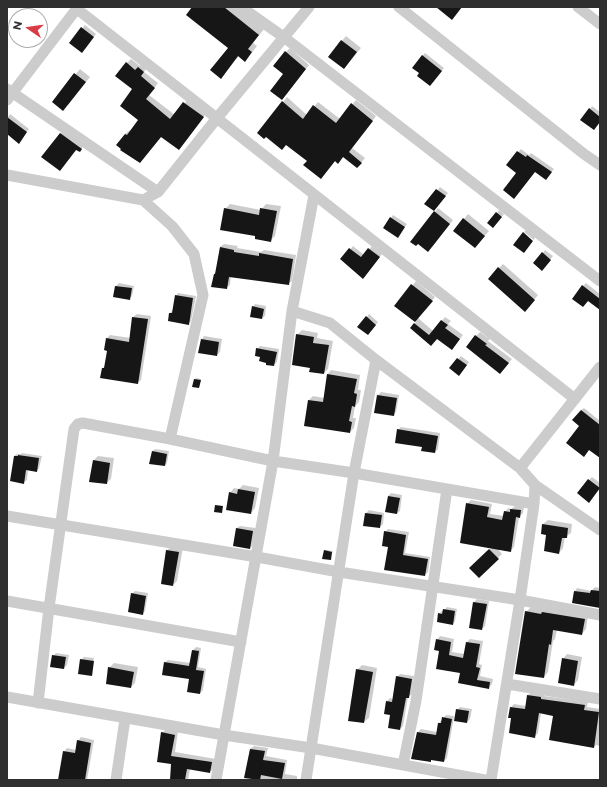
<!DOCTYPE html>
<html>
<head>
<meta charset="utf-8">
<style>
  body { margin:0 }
  #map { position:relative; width:607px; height:787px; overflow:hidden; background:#fff; font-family:Montserrat,sans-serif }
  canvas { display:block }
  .frame { position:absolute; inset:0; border:8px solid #2f2f2f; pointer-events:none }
  .north { position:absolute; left:8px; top:8px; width:40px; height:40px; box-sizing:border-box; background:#fff; border:1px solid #acacac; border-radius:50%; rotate:283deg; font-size:11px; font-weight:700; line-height:16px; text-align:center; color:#2f2f2f }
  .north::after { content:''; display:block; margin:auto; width:14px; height:18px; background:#da3c46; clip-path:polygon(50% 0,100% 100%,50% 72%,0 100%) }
</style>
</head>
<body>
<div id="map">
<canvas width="607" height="787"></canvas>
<div class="frame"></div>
<div class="north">N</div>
</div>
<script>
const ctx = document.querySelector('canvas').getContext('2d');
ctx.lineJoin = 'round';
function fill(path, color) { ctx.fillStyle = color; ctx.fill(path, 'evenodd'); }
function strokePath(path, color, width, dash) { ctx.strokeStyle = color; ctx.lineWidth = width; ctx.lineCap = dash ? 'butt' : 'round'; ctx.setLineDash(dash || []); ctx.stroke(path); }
const shadow = new Path2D(`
  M193,7H236L264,29L253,43L257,46L250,55L245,60L239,56L221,77L229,48Z
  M85,25L96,34L85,49L70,43Z
  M346,36L361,48L344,68L329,56Z
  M290,48L309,65L286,95V52Z
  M425,53L444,68L433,82L422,56Z
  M131,59L140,66L142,63L147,67L144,72L158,83L149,95L175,115L188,99L207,112L183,144L162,136L140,162L118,145L125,134L130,130L131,131L139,120L134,89L127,63Z
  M80,69L90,77L68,105L53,101Z
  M287,97L307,115L318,102L340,119L356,100L376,116L352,148L365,158L361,163L344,156L338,163L335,161L321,178L308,161L286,144L258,133Z
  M592,106L600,112V121L590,109Z
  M10,114L29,129L21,140L7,133V118Z
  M64,130L83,147L80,151L77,149L63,166L60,134Z
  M521,149L529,155L531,153L554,169L548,176L535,171L518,173L508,165Z
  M440,187L448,193L434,210L426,204Z
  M230,204L261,210L266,204L281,206L275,236L271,240L256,236L225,209Z
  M438,208L453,220L432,247L418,243L435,212Z
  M499,210L504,214L496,224L497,213Z
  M468,214L489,231L475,247L464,219Z
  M393,215L407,224L400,234L391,218Z
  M526,230L535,237L534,240L524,232Z
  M224,244L238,246L237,248L261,252L264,250L296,255L292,281L288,284L231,276L230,285L226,288L214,274L216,272L220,247Z
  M353,246L364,255L372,246L382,254L365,276L342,259Z
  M545,250L553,256L545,266L543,253Z
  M503,264L538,295L529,306L499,268Z
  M416,281L435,297L418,318L433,331L445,317L451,321L448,324L463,335L456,344L438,338L435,341L411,328L416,322L396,306Z
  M119,283L134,286L132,296L129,299L114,297L116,286Z
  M586,283L600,294V309L583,286Z
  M178,293L196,296L191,321L188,324L170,313L173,310L176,296Z
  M255,304L266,306L265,316L262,318L253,307Z
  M137,314L151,316L141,380L137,383L103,368L106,365L108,350L107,338L110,335L131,338L133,317Z
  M369,314L378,322L371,331L367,317Z
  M302,330L318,333L317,338L333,341L328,369L324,373L311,367L297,335Z
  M480,332L490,339L488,341L512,359L500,373L476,336Z
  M204,336L222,339L220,352L217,355L202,339Z
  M260,346L279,349L277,362L274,365L261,356L257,349Z
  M461,356L469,362L462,372L451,368Z
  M331,370L360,375L358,390H361L359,402L355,406L353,418H356L354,428L350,432L309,400L313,396L324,398L328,374Z
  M196,378L201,379L199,387L195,379Z
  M381,392L399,395L396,412L393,415L376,412L378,395Z
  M584,408L600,421V457L581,426V410Z
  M401,427L440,433L438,449L435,452L423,446L398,430Z
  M155,449L169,451L167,463L165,465L152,452Z
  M22,453L42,456L39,468L37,471L28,470L27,480L24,482L14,456L17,454H21Z
  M98,456L114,458L111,479L106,483L94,460Z
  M592,477L600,483V488L591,499L578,493Z
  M243,485L259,488L255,508L251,513L230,493L234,488L239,489Z
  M391,493L402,495L400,511L397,513L388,496Z
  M471,500L492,504L490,514L504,516L505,512L508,508L511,509L515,506L524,507L523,513L519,517L514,547L510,551L498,549L502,554L479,577L471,568L491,548L467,504Z
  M369,510L384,513L383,524L380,527L364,525L366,513Z
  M548,520L572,524L571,533L565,537L563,548L559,553L547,534L542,533L543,524Z
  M240,526L256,528L253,545L250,548L237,528Z
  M388,529L409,532L405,553L430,557L428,572L425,575L389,546L385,532Z
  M172,546L183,547L177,581L173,585L162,583L167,550Z
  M326,550L333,551L330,559L325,551Z
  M595,587L600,588V607L575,591L577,588L591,591Z
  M135,591L148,593L145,611L142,614L132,594Z
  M477,599L489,601L485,626L482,629L474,602Z
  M447,607L457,609L455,621L453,624L439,614L442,611H444Z
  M531,607L588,615L586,629L582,634L557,630L555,639L553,641L548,672L544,677L526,612Z
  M440,636L454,639L452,652L465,654L467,642L470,639L483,641L479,664L482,665L480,676L493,679L492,684L488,688L461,672L440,650L437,640Z
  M196,647L201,648L198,667L206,669L203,690L200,693L190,679L165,662L168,660L191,663L193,650Z
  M56,653L69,655L67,665L64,668L53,656Z
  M567,654L582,657L578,680L574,685L563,659Z
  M84,657L94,658L91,673H93L91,675L81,660Z
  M114,663L138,667L135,683L131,687L109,668Z
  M362,665L377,668L369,718L364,722L357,670Z
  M400,674L414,676L412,694L408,697L403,726L400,729L391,714L387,701L390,698L393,699L397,677Z
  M531,692L544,694V696L588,702L587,707L600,709L599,735H600V746L596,745L594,747L554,715L541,713L538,733L534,737L512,717L511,707L514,704L526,706L528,695Z
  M460,707L472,709L470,719L467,722L457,710Z
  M446,715L454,716L447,758L444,761L432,759L430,761L413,758L418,732L421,729L437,732L439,723Z
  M166,729L178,731L175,752L216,759L214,768L210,772L190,769L188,780H170L173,764L162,733Z
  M81,737L94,740L87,780H59L64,752L67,748L76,750L78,741Z
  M254,746L268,748L266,756L287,760L285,774L297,776V780H263L245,777L250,749Z`);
const building = new Path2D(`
  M192,7H224L259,35L248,49L252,52L245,62L238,56L221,79L210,70L228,48L186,15Z
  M436,7H462L452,20Z
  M81,27L94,37L82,53L69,43Z
  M341,40L357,52L344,69L328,57Z
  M285,51L306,69L282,100L270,91L283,74L273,66Z
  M422,55L442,71L430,86L417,76L419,73L412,68Z
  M126,62L135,70L138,67L144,72L141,76L155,88L146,99L170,119L183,102L204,117L179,150L161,137L140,163L120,150L121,149L116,145L125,134L127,135L138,120L120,106L132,89L115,76Z
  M74,73L86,82L63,111L52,102Z
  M282,101L303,119L313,105L336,123L351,103L373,121L349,152L362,163L357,168L343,157L338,164L335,161L321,179L303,165L307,161L286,145L282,150L266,137L264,139L257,133Z
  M589,108L600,117V122L594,130L580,120Z
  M7,117L27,132L19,144L7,134Z
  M60,133L82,149L80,152L76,150L60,171L41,157Z
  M517,151L526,157L527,155L552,172L546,180L535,172L514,199L503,190L516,173L506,165Z
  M436,189L446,196L434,211L424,204Z
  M224,208L259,215L260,208L277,211L271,242L255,239V236L220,230Z
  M434,211L450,224L428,252L418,244L416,246L410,242Z
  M496,212L502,217L493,228L487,223Z
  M390,217L405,227L398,238L383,228Z
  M463,218L485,236L475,248L453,231Z
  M523,232L533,241L524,253L513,245Z
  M220,247L234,250V252L259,256V253L293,259L289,285L229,277L227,289L211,287L214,274H215Z
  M349,248L361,257L368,248L380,257L363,279L340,259Z
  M542,252L551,260L542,271L533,263Z
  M498,267L535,300L525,312L488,279Z
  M411,284L433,301L415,322L394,306Z
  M582,285L600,299V310L588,301L583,307L572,299Z
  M115,286L132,288L130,300L113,297Z
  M175,295L193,298L189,325L168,321L169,313H172Z
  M252,306L264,309L262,319L250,317Z
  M366,316L376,325L368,335L357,327Z
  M132,317L148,319L138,384L100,378L102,368H104L107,351L104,350L106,338L129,342Z
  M441,320L448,325L445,328L460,339L452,350L437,339L431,346L410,328L414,323L429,335Z
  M296,334L314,337L313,343L329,345L324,374L309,372L310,368L292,365Z
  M475,335L487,344L485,345L509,363L500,374L466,347Z
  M201,339L219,342L217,356L198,353Z
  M256,348L277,352L274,366L266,365V363L259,361L260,357L255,356Z
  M457,358L467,365L459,376L449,368Z
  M327,374L357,379L354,393L357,394L355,407L352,406L349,421L352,422L350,433L304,426L308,400L323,402Z
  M194,379L201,380L199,388L192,387Z
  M377,395L397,398L394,416L374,413Z
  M581,410L600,425V458L589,450L584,457L566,443L579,426L572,420Z
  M397,429L438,436L435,453L421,451L422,447L395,443Z
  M152,451L167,454L165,466L149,464Z
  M18,455L39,458L37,472L26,470L24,484L10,481L14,456H18Z
  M93,460L110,463L107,484L89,482Z
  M588,479L600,488L589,503L577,493Z
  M238,489L255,492L251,514L226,510L229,492L237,494Z
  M388,496L400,498L397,514L385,512Z
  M466,503L489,507L487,517L502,520L504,511L510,512V509L521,510L520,518L516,517L511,552L460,543Z
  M215,505L223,506L222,513L214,512Z
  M365,513L382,515L380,528L363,526Z
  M542,524L568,528L567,538H562L559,554L544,551L546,535L541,534Z
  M236,528L253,531L250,549L233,546Z
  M384,531L406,535L403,555L428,559L425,576L384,570L388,547L382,546Z
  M489,549L499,559L479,578L469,568Z
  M166,550L179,552L173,586L161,584Z
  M324,550L332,552L331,560L322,559Z
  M591,590L600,591V608L572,603L574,591L590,593Z
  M131,593L146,596L143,615L128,612Z
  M473,602L487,604L482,630L469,628Z
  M443,609L455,611L453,625L437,622L438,613L442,614Z
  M525,611L541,614L542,612L585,619L582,635L553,630L551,645L549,644L544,678L515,674Z
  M436,639L451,642L449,655L463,658L466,642L480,644L476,667L480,668L477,680L490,682L489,689L458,683L460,673L436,669L439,651L434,650Z
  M192,650L199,651L196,670L204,671L200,694L187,692L189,679L162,675L164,662L189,666Z
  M52,655L66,657L64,669L50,667Z
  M562,658L578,661L574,686L558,683Z
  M80,659L94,661L92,676L78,674Z
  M108,667L134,672L131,688L106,684Z
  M356,669L373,672L364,723L348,721Z
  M396,676L412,679L409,698H406L400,730L388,728L390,715L384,714L386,701L392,702Z
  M527,695L541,697V699L585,705L584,710L599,712L594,748L549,740L553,716L539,713L535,738L509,733L511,718H508L510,707L525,709Z
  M456,709L469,711L467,723L454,721Z
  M442,717L452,719L444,762L431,760V762L411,759L417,732L436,735L438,723H441Z
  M161,732L175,735L171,756L212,762L210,773L187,769L185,780H170L171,764L157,762Z
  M77,740L91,743L85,780H58L63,751L75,753Z
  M250,749L265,751L263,760L285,763L282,779L261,775L260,780L244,778Z`);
const minor = new Path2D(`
  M241,7L285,38L600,281
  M399,7L584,154L600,165
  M578,7L600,24
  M77,9C243,139 410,268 575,399
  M7,89L158,192
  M7,100L78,7
  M7,175L143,200L158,192L217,118L309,7
  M143,200L172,226L194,254L203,295L170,439
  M292,311L330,323L376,360L520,468L535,485L600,530
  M520,468L600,367
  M7,516L257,557L339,572L520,600L600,615
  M7,601L241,642
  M507,684L600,699
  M7,697L224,735L311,748L485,780
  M38,703L49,608L74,429L78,424L83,423L170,439L273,461L354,473L534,504
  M403,765L416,701L447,489
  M116,780L125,719
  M216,780L273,461L292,311L314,195
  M306,780L354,473L376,360
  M491,780L520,600L534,504L535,485`);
fill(shadow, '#0003');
fill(building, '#161616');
strokePath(minor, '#ccc', 11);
</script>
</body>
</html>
